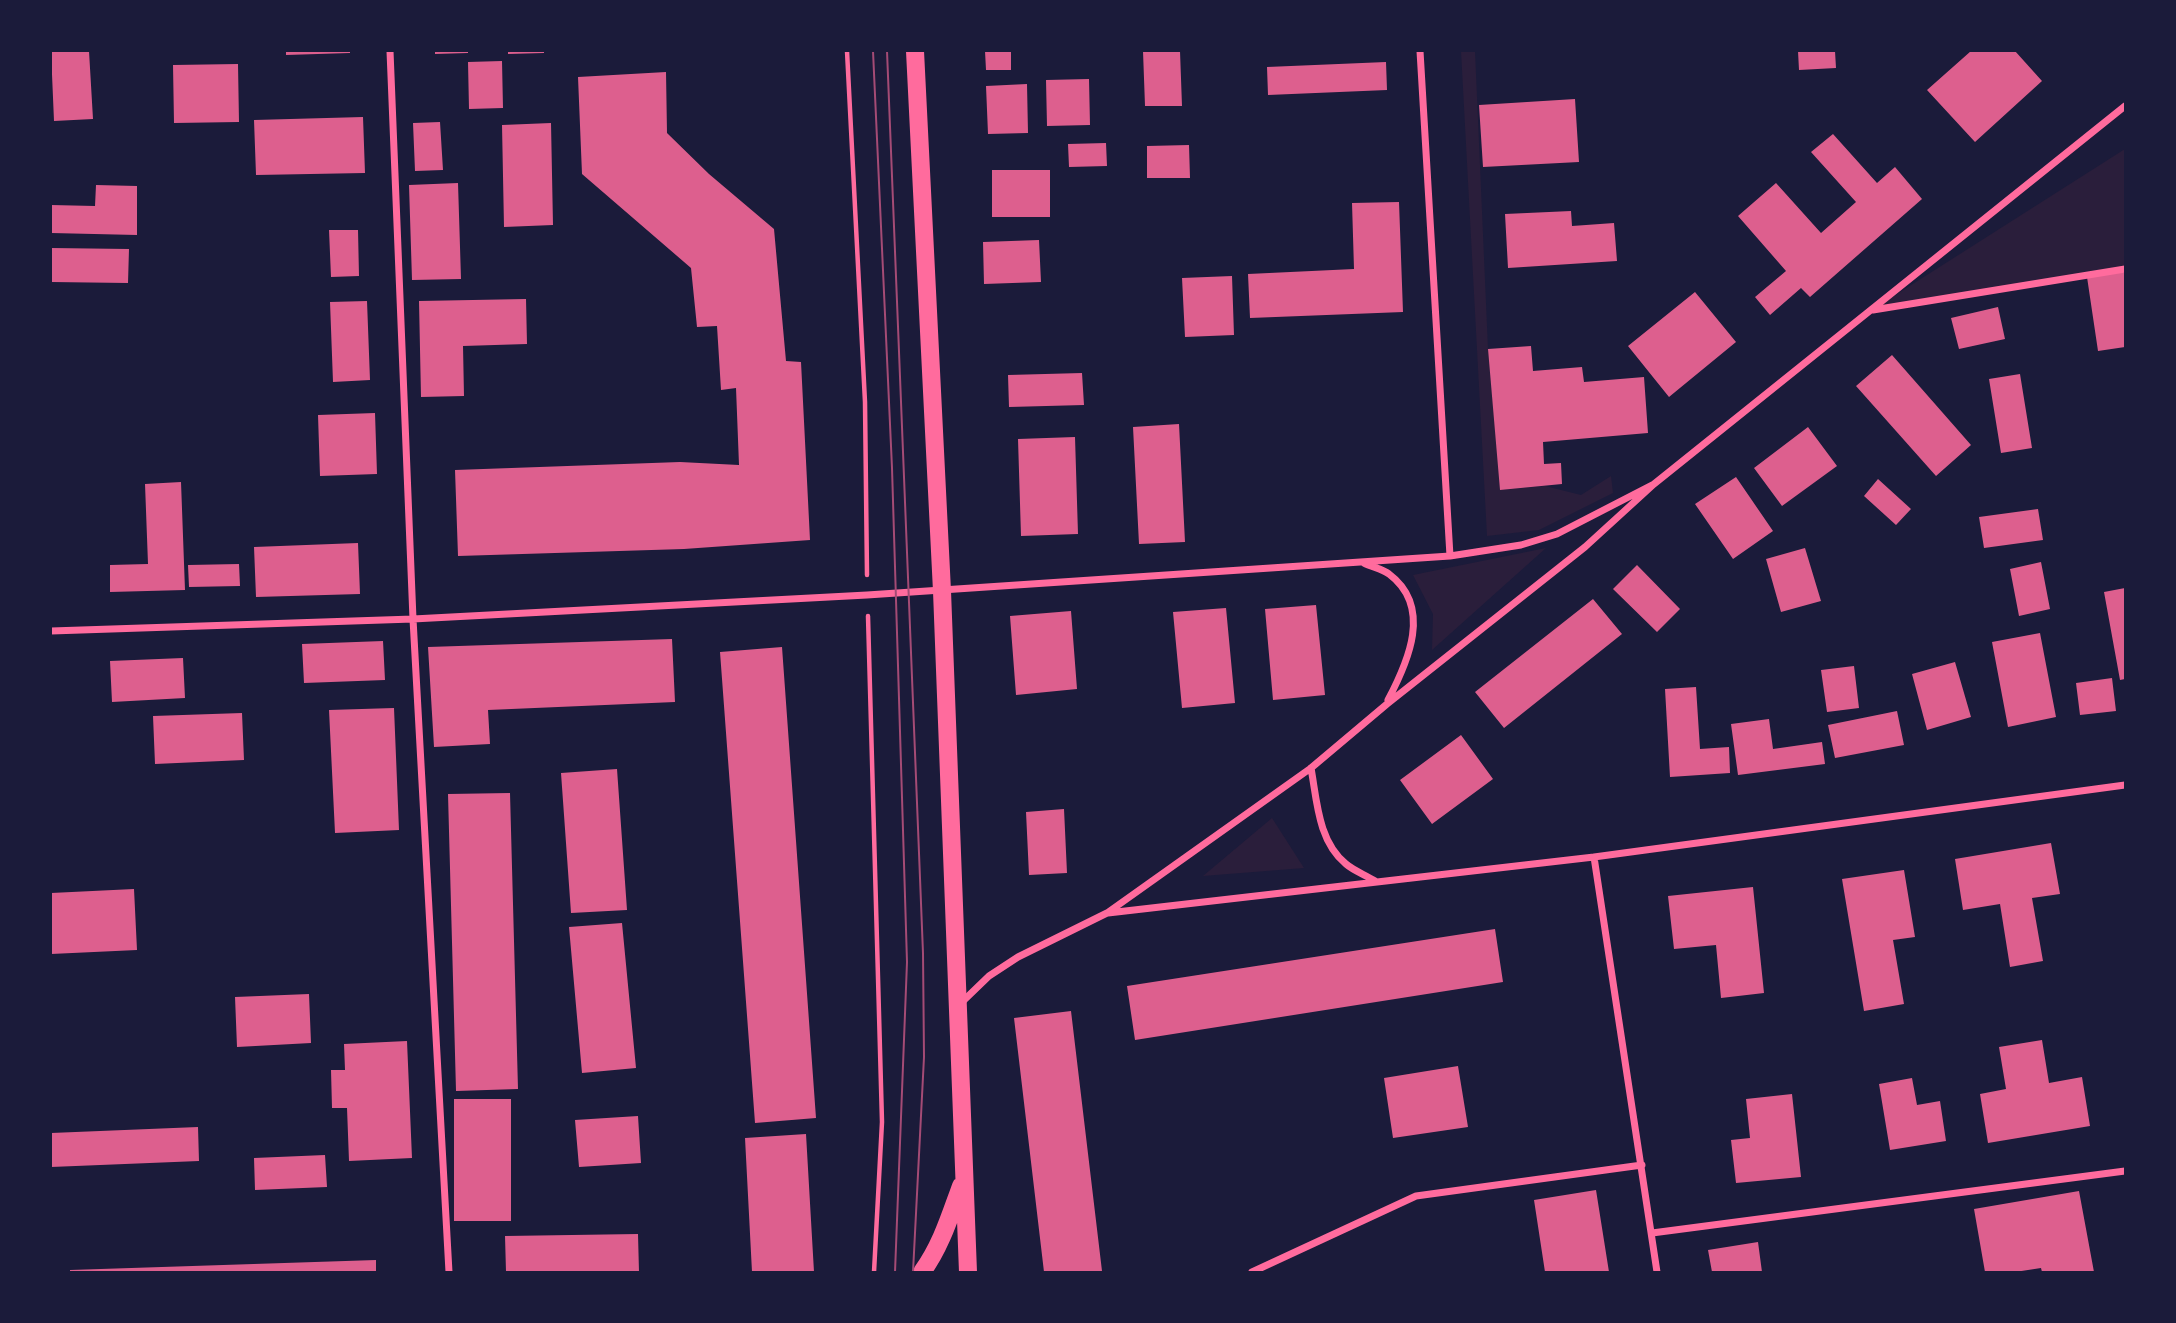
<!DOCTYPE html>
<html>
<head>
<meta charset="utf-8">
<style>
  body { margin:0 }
  #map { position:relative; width:2176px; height:1323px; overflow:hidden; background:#1b1b3a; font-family:"Fira Sans",sans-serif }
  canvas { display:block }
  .frame { position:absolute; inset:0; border:52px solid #1b1b3a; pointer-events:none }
</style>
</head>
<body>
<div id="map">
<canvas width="2176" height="1323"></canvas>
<div class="frame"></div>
</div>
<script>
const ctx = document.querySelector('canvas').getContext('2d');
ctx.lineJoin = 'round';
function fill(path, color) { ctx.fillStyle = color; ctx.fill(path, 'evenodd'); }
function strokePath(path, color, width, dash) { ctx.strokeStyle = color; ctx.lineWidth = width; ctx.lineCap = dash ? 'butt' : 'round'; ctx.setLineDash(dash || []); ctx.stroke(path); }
const green = new Path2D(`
  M1461,51H1475L1488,349L1501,490L1545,486L1581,495L1611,476L1613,493L1539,530L1487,536Z
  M2125,149V269L1872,310Z
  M1546,548L1432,650L1433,614L1413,575Z
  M1272,818L1304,868L1203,876Z`);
const building = new Path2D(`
  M51,51H89L93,119L54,121Z
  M286,51H350V53L286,55Z
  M435,51H468V53L435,54Z
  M508,51H544V53L508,54Z
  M985,51H1011V70H986Z
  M1143,51H1180L1182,106H1145Z
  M1798,51H1835L1836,68L1799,70Z
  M1971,51H2015L2042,81L1975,142L1927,90Z
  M502,61L503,108L469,109L468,62Z
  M1386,62L1387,90L1268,95L1267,67Z
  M238,64L239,122L174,123L173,65Z
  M666,72L667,133L709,174L774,229L786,361L801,362L810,540L684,549L458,556L455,470L680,462L739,465L736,388L721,390L717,326L697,327L691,268L582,174L578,77Z
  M1089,79L1090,125L1047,126L1046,80Z
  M1027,84L1028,133L988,134L986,86Z
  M1575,99L1579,162L1483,167L1479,105Z
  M363,117L365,173L256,175L254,120Z
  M440,122L443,170L415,171L413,123Z
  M551,123L553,225L504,227L502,125Z
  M1833,134L1877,183L1895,167L1922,199L1810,297L1801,288L1770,315L1755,297L1786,271L1738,216L1776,183L1821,233L1856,202L1811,152Z
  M1106,143L1107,166L1069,167L1068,144Z
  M1189,145L1190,178H1147V146Z
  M992,170H1050V217H992Z
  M458,183L461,279L412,280L409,185Z
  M96,185L137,186V235L51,233V205L95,206Z
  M1399,202L1403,312L1250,318L1248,274L1354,269L1352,203Z
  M1571,211L1572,226L1614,223L1617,261L1508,268L1505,214Z
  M329,230H358L359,276L331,277Z
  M1039,240L1041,282L984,284L983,242Z
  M51,248L129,249L128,283L51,282Z
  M2125,272V347L2098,351L2087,277Z
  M1232,276L1234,335L1185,337L1182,278Z
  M1695,292L1736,342L1669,397L1628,346Z
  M526,299L527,344L463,346L464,396L421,397L419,301Z
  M367,301L370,380L333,382L330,302Z
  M1998,307L2005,339L1959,349L1951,318Z
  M1531,346L1533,371L1582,367L1584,382L1644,377L1648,433L1543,442L1544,464L1561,463L1562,484L1500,490L1488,349Z
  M1892,355L1971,445L1936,476L1856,386Z
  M1082,373L1084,405L1009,407L1008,375Z
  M2020,374L2032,448L2001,453L1989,379Z
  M375,413L377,474L320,476L318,415Z
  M1179,424L1185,542L1139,544L1133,427Z
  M1808,427L1837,466L1782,506L1754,468Z
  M1075,437L1078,534L1021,536L1018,439Z
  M1736,477L1773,531L1733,559L1695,504Z
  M1878,479L1911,509L1896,525L1864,496Z
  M181,482L185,590L110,592V565L148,564L145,484Z
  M2038,509L2043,540L1984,548L1979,517Z
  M358,543L360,594L256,597L254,547Z
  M1805,548L1821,601L1781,612L1766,559Z
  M2041,562L2050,609L2019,616L2010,569Z
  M239,564L240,586L189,587L188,565Z
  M1637,565L1680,609L1657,632L1613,589Z
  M2125,588V679L2120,680L2104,592Z
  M1593,599L1622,634L1504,728L1475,692Z
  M1316,605L1325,695L1273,700L1265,609Z
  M1226,608L1235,703L1182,708L1173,612Z
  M1071,611L1077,689L1016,695L1010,616Z
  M2040,633L2056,717L2008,727L1992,642Z
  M672,639L675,702L488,710L490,744L434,747L428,647Z
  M383,641L385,680L304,683L302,644Z
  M782,647L816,1118L755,1123L720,652Z
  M183,658L185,698L112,702L110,661Z
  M1955,662L1971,717L1927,730L1912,674Z
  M1854,666L1859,708L1827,712L1821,670Z
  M2112,678L2116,711L2080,715L2076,683Z
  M1696,687L1700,749L1729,747L1730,773L1670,777L1665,689Z
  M394,708L399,830L335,833L329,710Z
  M1897,711L1904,745L1835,758L1828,725Z
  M242,713L244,760L155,764L153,716Z
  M1769,719L1773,749L1822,742L1825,764L1738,775L1731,724Z
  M1461,735L1493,779L1432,824L1400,780Z
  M617,769L627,910L571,913L561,773Z
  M510,793L518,1089L456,1091L448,794Z
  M1064,809L1067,873L1029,875L1026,812Z
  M2051,843L2060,894L2032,898L2043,961L2010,967L2000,904L1963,910L1955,859Z
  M1904,870L1915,937L1893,940L1904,1004L1864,1011L1842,879Z
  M1753,887L1764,993L1721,998L1716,945L1674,949L1668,896Z
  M134,889L137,950L51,954V893Z
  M622,923L636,1068L582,1073L569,927Z
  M1495,929L1503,982L1135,1040L1127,986Z
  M309,994L311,1043L237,1047L235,997Z
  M1071,1011L1102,1271L1044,1272L1014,1018Z
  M2042,1040L2049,1083L2082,1077L2090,1126L1988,1143L1980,1094L2006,1089L1999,1047Z
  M407,1041L412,1158L349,1161L347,1108H332L331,1070H345L344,1044Z
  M1458,1066L1468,1127L1393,1138L1384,1078Z
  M1912,1078L1917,1105L1940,1101L1946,1141L1890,1150L1879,1084Z
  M1792,1094L1801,1177L1736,1183L1731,1140L1750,1138L1746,1099Z
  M454,1099H511V1221H454Z
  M638,1116L641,1163L579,1167L575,1120Z
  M198,1127L199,1161L51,1167V1133Z
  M806,1134L814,1272H752L745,1138Z
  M325,1155L327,1187L255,1190L254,1158Z
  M1596,1190L1609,1272H1545L1534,1200Z
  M2079,1191L2094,1272H2042L2041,1268L2015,1272H1985L1974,1209Z
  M638,1234L639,1272H506L505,1236Z
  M1758,1242L1762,1272H1712L1708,1250Z
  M376,1260V1272H70V1270Z`);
const path = new Path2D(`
  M847,51L865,402L867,575
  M868,616L882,1122L874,1272`);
const minor = new Path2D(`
  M390,51L413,619L449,1272
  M1420,51L1450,556
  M1873,310L2125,269
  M1364,563C1372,567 1383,569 1389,574C1433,607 1408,662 1388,700
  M51,631L413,619L867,595L1450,556L1521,545L1557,534L1654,484
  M1311,768C1317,801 1318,841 1346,864C1354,871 1366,875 1375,881
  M1594,857L1657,1272
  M1108,913L1594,857L2125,785
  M961,1003L989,976L1018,957L1107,913L1311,768L1387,704L1585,547L1654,484L2125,106
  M1652,1233L2125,1171
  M1252,1272L1416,1196L1642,1165`);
const primary = new Path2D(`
  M915,51L942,591L968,1272
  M922,1272C941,1246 950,1216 961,1186`);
const tram = new Path2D(`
  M873,51L892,468L907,962L895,1272
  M887,51L923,953L924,1057L913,1272`);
fill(green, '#2a1e3b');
fill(building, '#dd5f8e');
strokePath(path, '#ff6b9d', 4.5);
strokePath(minor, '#ff6b9d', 7);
strokePath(primary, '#ff6b9d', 18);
strokePath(tram, '#a44b75', 2);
</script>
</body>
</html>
